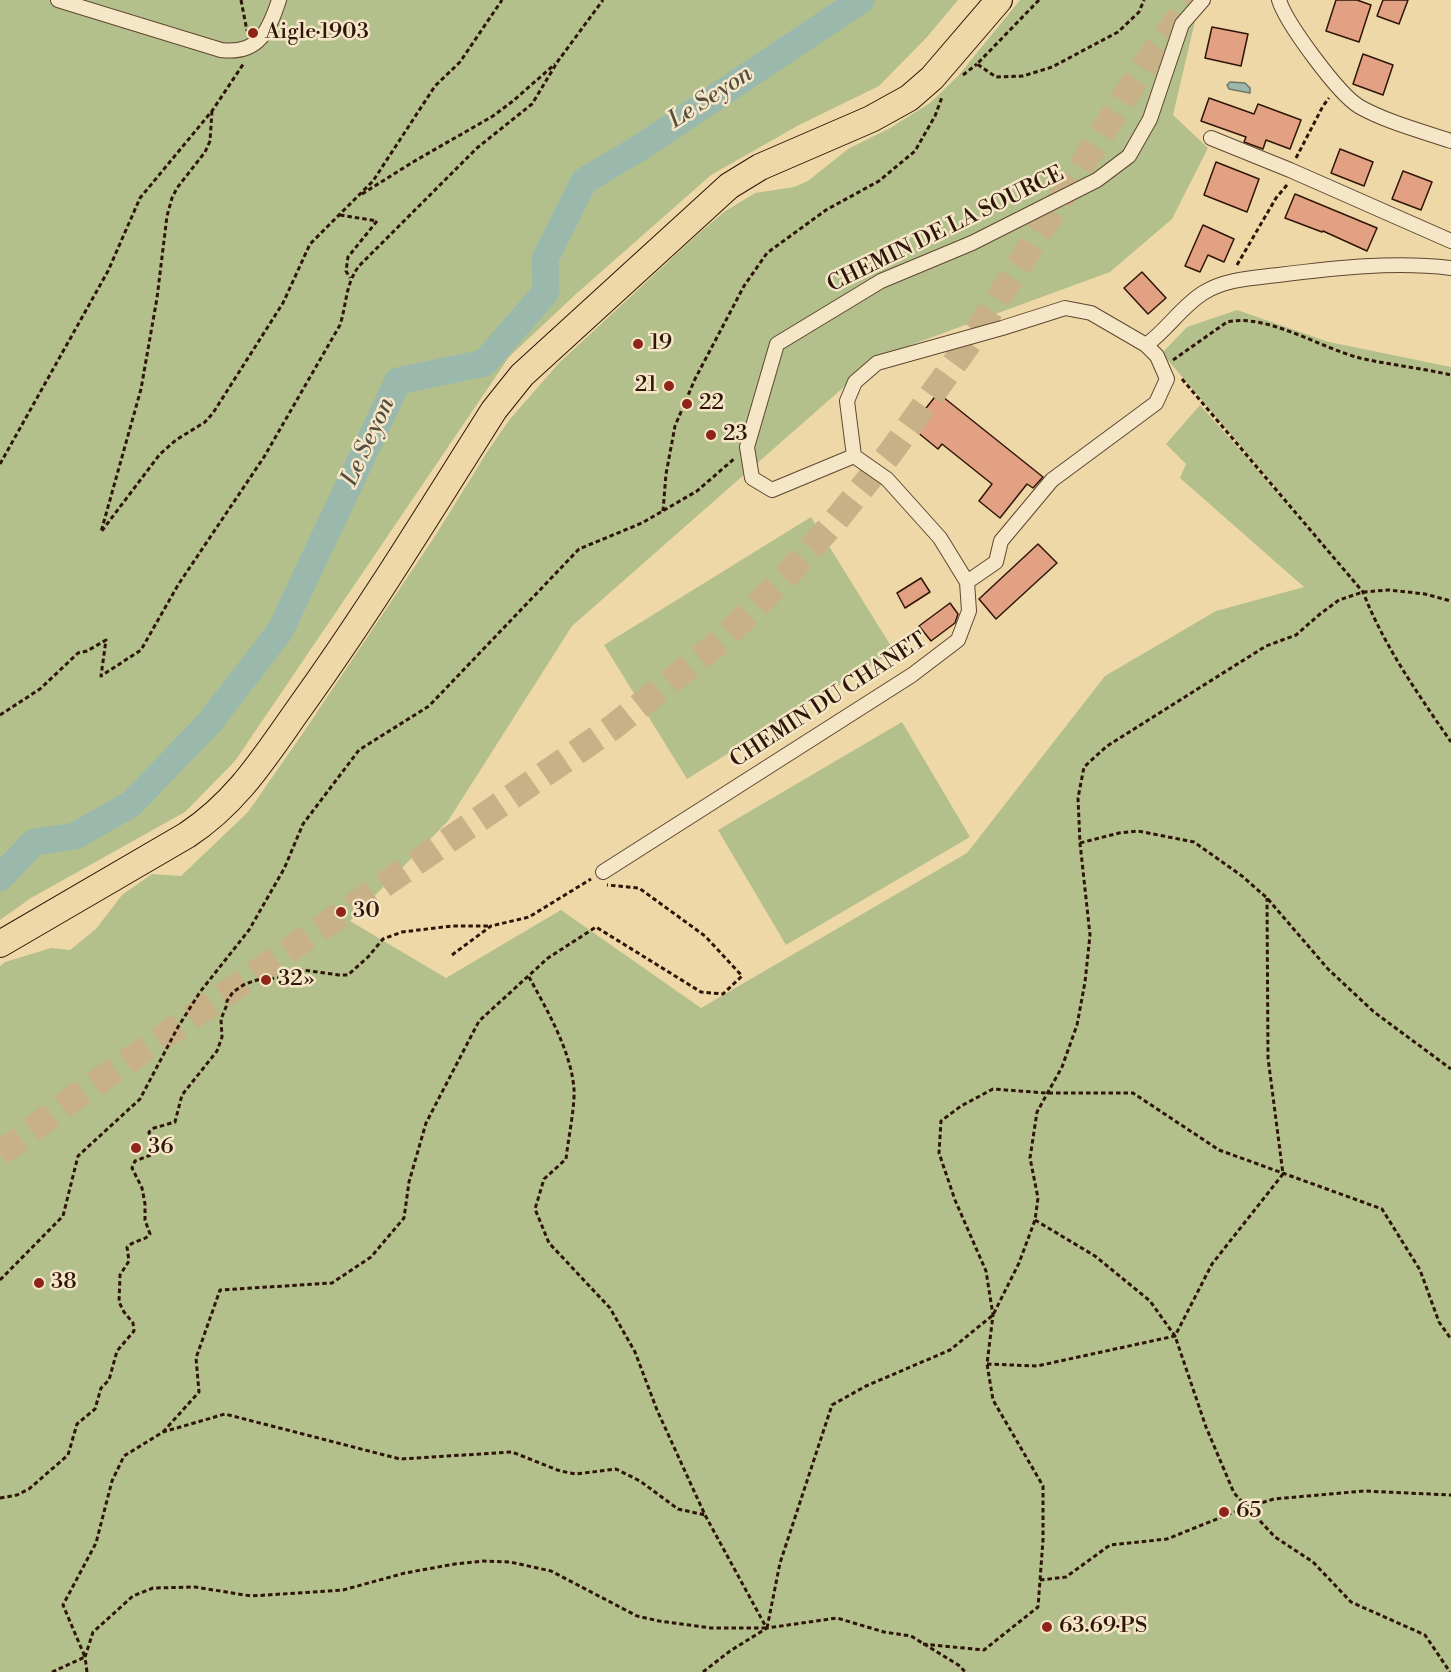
<!DOCTYPE html>
<html>
<head>
<meta charset="utf-8">
<style>
  body { margin:0 }
  canvas { display:block; background:#eed8a7 }
</style>
</head>
<body>
<canvas width="1451" height="1672"></canvas>
<script>
const ctx = document.querySelector('canvas').getContext('2d');
ctx.lineJoin = 'round';
function fill(path, color) { ctx.fillStyle = color; ctx.fill(path, 'evenodd'); }
function strokePath(path, color, width, dash) { ctx.strokeStyle = color; ctx.lineWidth = width; ctx.lineCap = dash ? 'butt' : 'round'; ctx.setLineDash(dash || []); ctx.stroke(path); }
function label(font, color, halo, rows, align = 'center') {
  ctx.font = font + ' "Libre Bodoni",serif'; ctx.lineWidth = 5; ctx.setLineDash([]); ctx.textBaseline = 'middle'; ctx.strokeStyle = halo; ctx.fillStyle = color; for (const [text, x, y, turn = 0] of rows) {
    ctx.save(); ctx.translate(x, y); ctx.rotate((+turn || 0) * Math.PI / 180); ctx.textAlign = isNaN(turn) ? turn : align; if (halo) ctx.strokeText(text, 0, 0); ctx.fillText(text, 0, 0); ctx.restore();
  }
}
const green = new Path2D(`
  M0,0H958L927,37L879,86L799,125L711,175L576,294L509,357L235,761L185,812L31,898L0,920Z
  M1020,0H1200L1173,115L1208,148L1172,219L1110,272L878,357L572,626L448,821L350,921L446,978L561,910L701,1008L967,853L1105,676L1216,611L1304,587L1180,478L1186,464L1166,444L1200,405L1318,538L1162,353L1187,327L1237,310L1329,342L1451,367V1672H0V966L5,962L51,948L70,950L96,929L122,895L152,874L181,876L248,812L303,733L435,536L489,449L510,419L559,363L698,234L724,212L755,193L794,187L808,181L848,149L890,128L930,103L958,76Z
  M811,517L894,651L687,779L604,645Z
  M902,722L970,837L786,945L718,830Z`);
const water = new Path2D(`
  M1230,82L1245,83L1250,88V93L1229,89L1227,85Z`);
const river = new Path2D(`
  M0,878L34,842L75,836L131,804L210,722L280,631L398,381L484,363L546,292L545,259L584,181L641,147L861,0`);
const building = new Path2D(`
  M1336,0H1357L1371,5L1359,42L1326,31Z
  M1383,0H1408L1399,24L1377,16Z
  M1212,27L1248,34L1241,66L1205,58Z
  M1363,54L1393,65L1383,95L1353,84Z
  M1209,98L1254,114L1258,104L1301,120L1290,149L1266,140L1263,149L1244,142L1246,137L1201,121Z
  M1340,149L1373,162L1364,186L1331,173Z
  M1216,162L1259,179L1247,212L1204,195Z
  M1403,171L1432,182L1421,210L1392,199Z
  M1295,194L1377,228L1367,251L1323,231L1322,232L1285,218Z
  M1203,225L1234,239L1224,262L1208,255L1200,272L1185,266Z
  M1142,272L1166,298L1148,314L1124,288Z
  M938,393L1043,477L1033,488L1027,484L1000,518L979,501L992,484L942,444L938,449L911,427Z
  M1038,544L1057,563L996,619L979,599Z
  M921,578L930,592L905,608L897,593Z
  M950,603L958,614L955,623L931,641L919,626Z`);
const highwayTunnel = new Path2D(`
  M0,1154L71,1100L613,727L722,640L786,576L836,520L891,452L979,329L1145,65L1192,0`);
const path = new Path2D(`
  M241,0L247,31
  M1039,0L977,64L996,77L1023,76L1052,67L1118,32L1139,12L1144,0
  M963,75L977,64
  M212,111L210,141L205,152L177,188L172,198L167,216L157,298L141,389L101,532L160,454L176,440L205,422L213,413L283,303L310,244L373,181L435,86L460,62L502,0
  M1296,158L1323,106L1329,98
  M362,194L413,162L493,116L513,101L555,64
  M340,215L377,221L348,257L346,271L350,278
  M1237,265L1276,198L1287,185
  M1173,360L1227,322C1267,313 1320,348 1360,358C1390,365 1421,368 1451,375
  M1182,379L1363,592C1384,646 1418,694 1451,742
  M0,464L108,271L140,198L212,111L244,63
  M663,511L666,474L675,426L695,379L744,286L767,253L826,210L879,181L915,151L935,116L942,97
  M0,715L40,689L78,653L87,651L106,640L101,676L141,650L178,585L264,457L340,325C347,303 345,285 359,266L477,148L532,104L558,61L603,0
  M1080,843L1119,833L1138,831L1194,842L1242,876L1267,898L1328,969L1374,1012L1451,1069
  M452,955L491,926L529,917L591,879
  M529,977C547,1010 571,1051 574,1089C575,1107 568,1140 566,1159L544,1179L535,1209L549,1243L610,1308L635,1352L657,1410L705,1515L766,1627
  M1035,1220L1095,1256L1150,1301L1175,1336L1206,1427L1234,1493L1275,1537L1313,1562L1351,1602L1425,1635L1450,1672
  M0,1280L63,1216L78,1156L140,1099L178,1027L200,992L249,930L284,869L303,824L359,750L429,706L579,549L642,523L697,491L735,458
  M987,1364L1037,1366L1175,1336L1212,1264L1283,1174L1268,1058L1267,898
  M163,1432L199,1392L196,1358L220,1290L332,1283L371,1257L404,1218L409,1182L426,1123L479,1021L548,958L596,927L701,992L723,994L742,976L705,936L639,888L607,885
  M0,1498L17,1495L29,1489L68,1455L77,1424L95,1409L101,1388L109,1380L117,1351L134,1331L133,1323L124,1312L119,1302L120,1275L129,1261L127,1247C134,1240 145,1241 150,1234L145,1220V1204L142,1188L132,1168L135,1161L156,1153C157,1145 150,1141 149,1132L154,1128L175,1122L182,1095L217,1051L222,1037L221,1019L226,1007L227,1001L233,992L245,984L257,980L278,978L291,972L303,970L339,975H348L368,957L383,939L402,932L452,926H491
  M1040,1580L1066,1577L1110,1545L1167,1539L1247,1507L1274,1499L1364,1491L1451,1495
  M767,1628L780,1563L832,1405L866,1386L950,1350L993,1315L1019,1263L1035,1220L1038,1198L1030,1158L1037,1112L1062,1067L1077,1025L1085,982L1090,935L1080,843L1078,798L1084,767L1107,746L1266,646L1296,635L1320,614L1339,600L1363,592L1389,590L1425,594L1451,601
  M923,1644L984,1650L1038,1607L1043,1540V1486L993,1400L987,1364L993,1315L986,1271L955,1200L939,1153L941,1121L961,1106L993,1089L1046,1093H1133L1219,1150L1382,1209L1420,1270L1439,1322L1451,1339
  M52,1672L85,1657L63,1605L96,1543L112,1481L124,1456L163,1432L225,1414L400,1459L512,1452L560,1471L576,1474L616,1469L640,1481L678,1509L705,1515
  M87,1672L85,1657L93,1632L133,1596L153,1588L195,1587L251,1596L343,1590L405,1573L455,1564L483,1561L510,1562L551,1571L637,1616L659,1621L711,1628H767
  M703,1672L730,1651L767,1628L837,1618L884,1632L911,1636L960,1666L965,1672`);
const street = new Path2D(`
  M58,0L221,50C259,55 269,30 279,0
  M1279,0C1286,23 1339,95 1360,107C1387,122 1421,131 1451,141
  M1211,138L1290,170L1451,241
  M854,456L847,401L855,382L877,363L1002,328L1065,308L1091,313L1146,345C1167,330 1181,307 1203,293C1225,279 1253,278 1278,275C1335,268 1394,261 1451,268
  M967,582L940,538L887,479L854,456L772,490L752,478L747,447L777,344L881,281L972,243L1097,180L1129,156L1150,119L1182,24L1203,0
  M603,872L912,675L958,640L969,611L967,582L996,562L1001,541L1052,480L1156,403L1167,379L1157,356L1146,345`);
const highway = new Path2D(`
  M0,944L187,835C237,802 264,758 298,710C368,613 430,511 494,410L522,375L729,186L760,167L871,119L909,98L932,78L999,0`);
const markers = [
  [253,33,6,"#8f2418"],
  [638,344,6,"#8f2418"],
  [669,386,6,"#8f2418"],
  [687,404,6,"#8f2418"],
  [711,435,6,"#8f2418"],
  [341,912,6,"#8f2418"],
  [266,980,6,"#8f2418"],
  [136,1148,6,"#8f2418"],
  [39,1283,6,"#8f2418"],
  [1224,1512,6,"#8f2418"],
  [1047,1627,6,"#8f2418"]
];
const poiNames = [
  ["Aigle·1903",265,33],
  ["19",650,344],
  ["21",657,386,"right"],
  ["22",699,404],
  ["23",723,435],
  ["30",353,912],
  ["32»",278,980],
  ["36",148,1148],
  ["38",51,1283],
  ["65",1236,1512],
  ["63.69·PS",1059,1627]
];
const streetNames = [
  ["CHEMIN DE LA SOURCE",946,230,-26],
  ["CHEMIN DU CHANET",829,701,-33]
];
const waterNames = [
  ["Le Seyon",711,98,-33],
  ["Le Seyon",369,442,-65]
];
fill(green, '#b3c08c');
fill(water, '#9ab9ac');
strokePath(water, '#6f776a', 1.5);
strokePath(river, '#9ab9ac', 27);
fill(building, '#e3a184');
strokePath(building, '#2f1508', 1.5);
strokePath(highwayTunnel, '#c8b187', 26, [26, 13]);
strokePath(street, '#5f4630', 16);
strokePath(highway, '#2f1508', 28);
strokePath(path, '#2f1508', 3, [4.5, 3]);
strokePath(street, '#f4e6c6', 14);
strokePath(highway, '#eed8a7', 26);
for (const [x, y, r, color] of markers) { const dot = new Path2D(); dot.arc(x, y, r, 0, 2 * Math.PI); ctx.fillStyle = color; ctx.fill(dot); strokePath(dot, '#f4e6c6', 2); }
label('22px', '#2f1508', '#f4e6c6', poiNames, 'left');
label('22px', '#2f1508', '#f4e6c6', streetNames);
label('italic 24px', '#544e41', '#f4e6c6', waterNames);
</script>
</body>
</html>
